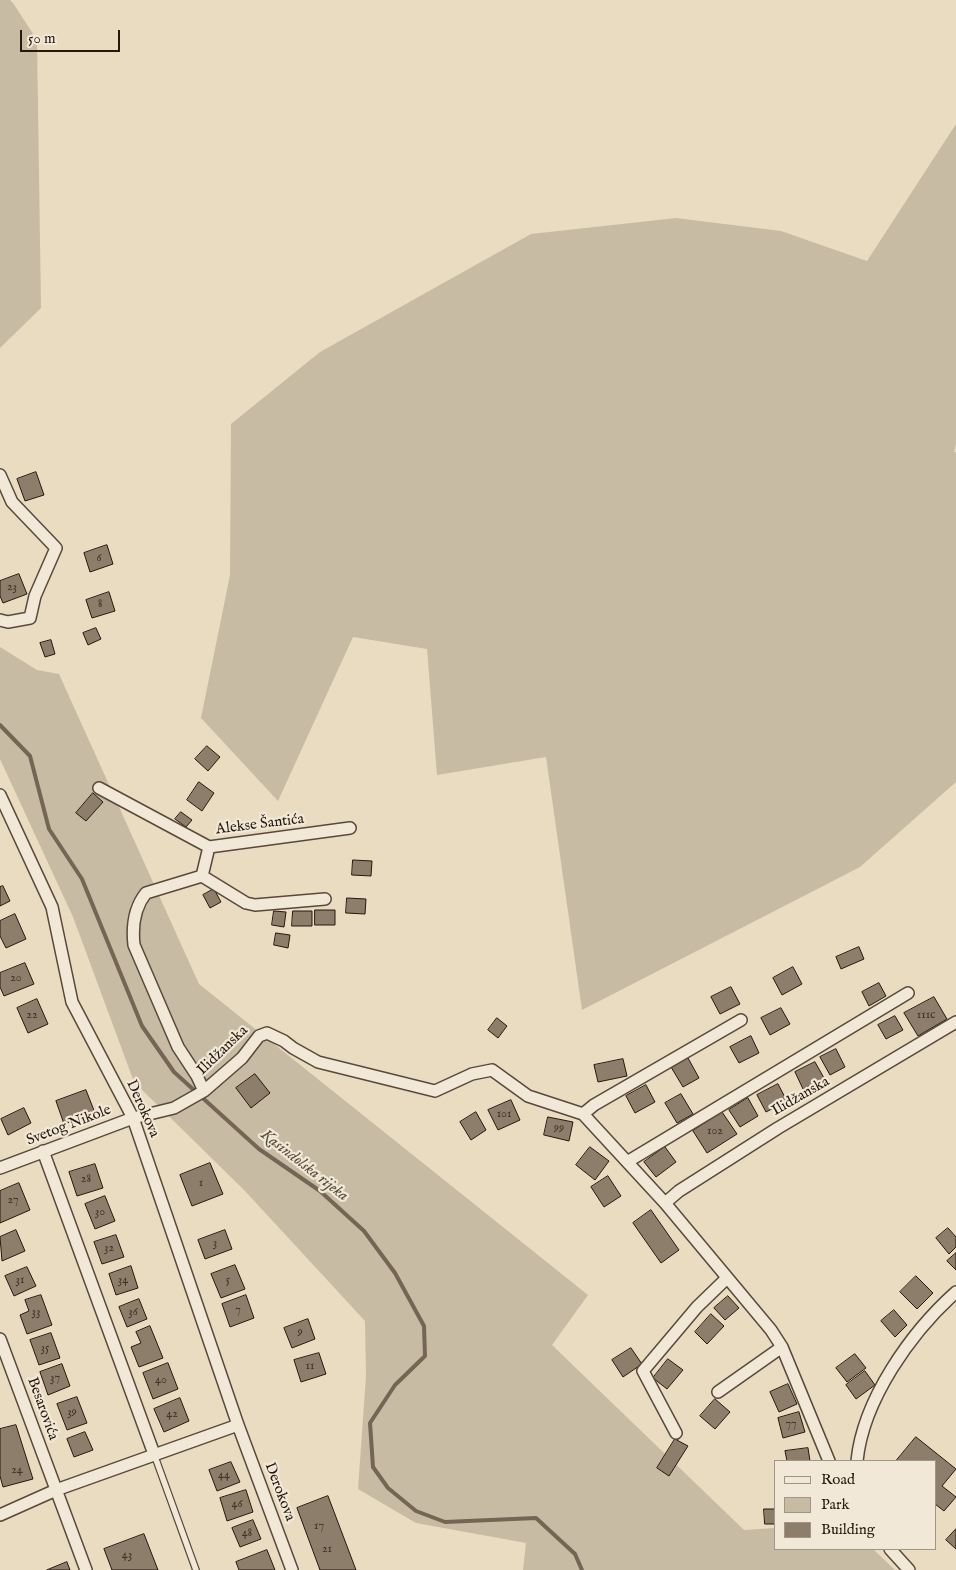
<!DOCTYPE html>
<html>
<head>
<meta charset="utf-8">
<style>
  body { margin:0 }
  #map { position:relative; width:956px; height:1570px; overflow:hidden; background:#e9dcc1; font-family:"IM FELL English",serif }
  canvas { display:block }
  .legend { position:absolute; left:774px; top:1460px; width:162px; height:90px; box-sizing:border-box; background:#f1e8d7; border:1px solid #a09587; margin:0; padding:6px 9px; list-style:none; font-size:15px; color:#27180e }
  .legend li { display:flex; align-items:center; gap:10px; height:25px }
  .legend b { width:25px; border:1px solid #a09587 }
  .scale { position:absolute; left:20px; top:30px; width:100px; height:22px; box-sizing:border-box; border:2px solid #27180e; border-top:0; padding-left:6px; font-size:15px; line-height:18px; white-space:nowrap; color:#27180e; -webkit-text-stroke:4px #f1e8d7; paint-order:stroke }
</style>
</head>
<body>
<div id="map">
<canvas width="956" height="1570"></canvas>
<ul class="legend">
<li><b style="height:6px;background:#f1e8d7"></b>Road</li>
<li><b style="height:14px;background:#c8bba3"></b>Park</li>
<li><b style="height:14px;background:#8c7e6b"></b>Building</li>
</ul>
<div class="scale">50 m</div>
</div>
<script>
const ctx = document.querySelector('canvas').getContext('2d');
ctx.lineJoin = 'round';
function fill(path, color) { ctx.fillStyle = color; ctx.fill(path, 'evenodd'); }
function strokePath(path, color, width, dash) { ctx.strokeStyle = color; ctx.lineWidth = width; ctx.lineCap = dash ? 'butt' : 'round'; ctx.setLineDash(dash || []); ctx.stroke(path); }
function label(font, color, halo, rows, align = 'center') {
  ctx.font = font + ' "IM FELL English",serif'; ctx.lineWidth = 4.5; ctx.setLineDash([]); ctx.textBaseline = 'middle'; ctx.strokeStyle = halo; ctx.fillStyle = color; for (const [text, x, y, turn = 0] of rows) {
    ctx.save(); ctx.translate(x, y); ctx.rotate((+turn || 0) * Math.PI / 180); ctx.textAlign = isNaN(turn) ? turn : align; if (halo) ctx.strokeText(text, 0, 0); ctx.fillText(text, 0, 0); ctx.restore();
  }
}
const green = new Path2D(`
  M0,0H10L13,3L37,40L41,308L0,348Z
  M956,124V443L954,452H956V782L860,867L582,1010L546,757L437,775L427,649L353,637L278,801L201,718L230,575L231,424L320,352L531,234L676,218L781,231L867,261Z
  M0,647L37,670L59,674L199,984L588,1295L552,1345L744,1530L775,1528V1549H873L895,1570H523L526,1543L416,1523L358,1489L366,1376L365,1321L245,1191L134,1082L73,917L0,759Z`);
const stream = new Path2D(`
  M0,725L30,756L49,829L82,879L142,1026L174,1072L259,1149L320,1191L364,1231L395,1273L424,1326L425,1356L395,1385L370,1423L373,1467L388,1488L416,1511L445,1522L536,1518L575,1554L582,1570`);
const building = new Path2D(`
  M36,472L44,495L25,501L17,479Z
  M107,545L113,564L90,572L84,553Z
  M19,574L27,594L3,603L0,596V581Z
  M109,592L115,611L92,618L86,600Z
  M96,628L101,639L88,645L83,633Z
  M51,640L55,654L45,657L40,643Z
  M207,746L220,757L208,771L195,759Z
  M199,782L214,793L202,811L187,800Z
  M93,793L103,802L86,821L76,813Z
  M181,812L192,820L186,827L175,819Z
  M353,860L372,861L371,876L352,875Z
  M3,886L10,901L0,906V887Z
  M214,889L221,902L210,908L203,895Z
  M347,898L366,899L365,914L346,913Z
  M315,910H335V925H315Z
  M274,911L286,912L284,927L272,925Z
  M293,911H312V926H292Z
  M15,914L26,939L6,948L0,936V921Z
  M276,933L290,935L288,948L274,945Z
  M859,947L864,959L841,969L836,957Z
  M25,963L34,984L4,996L0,987V973Z
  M793,967L802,984L782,995L773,978Z
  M879,983L886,996L869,1006L862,992Z
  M731,987L740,1004L720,1014L711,997Z
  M934,997L947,1019L918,1036L904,1013Z
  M37,999L48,1024L28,1033L17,1008Z
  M781,1008L790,1024L770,1035L761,1018Z
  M895,1016L903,1030L886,1039L878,1025Z
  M497,1018L507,1026L498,1038L488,1030Z
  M751,1036L759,1053L739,1063L730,1047Z
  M836,1049L845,1067L830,1075L820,1057Z
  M688,1058L699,1078L683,1087L671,1067Z
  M623,1059L627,1076L598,1082L594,1065Z
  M815,1062L824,1078L803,1089L795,1072Z
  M255,1074L270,1093L251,1108L236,1088Z
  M778,1084L787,1101L766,1112L757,1095Z
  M646,1085L655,1102L635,1113L626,1096Z
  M86,1090L95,1113L64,1124L56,1101Z
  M681,1094L693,1114L677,1123L665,1103Z
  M748,1098L758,1116L740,1127L729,1110Z
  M511,1100L520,1120L498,1130L488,1110Z
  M24,1108L31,1123L8,1135L1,1119Z
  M476,1112L486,1130L471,1140L460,1122Z
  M722,1112L737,1134L707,1153L693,1131Z
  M548,1117L573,1122L569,1141L544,1135Z
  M590,1147L609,1161L595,1180L576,1165Z
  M665,1147L676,1162L656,1177L644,1162Z
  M210,1163L223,1194L192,1206L180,1175Z
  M95,1164L103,1188L77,1196L69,1172Z
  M608,1176L621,1196L604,1207L591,1187Z
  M19,1183L30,1210L0,1223V1191Z
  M105,1196L115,1221L95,1229L85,1204Z
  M651,1210L679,1250L661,1263L633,1223Z
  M948,1228L956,1237V1247L949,1254L936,1238Z
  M16,1230L25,1251L2,1261L0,1237Z
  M225,1230L232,1249L205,1259L198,1240Z
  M116,1235L124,1257L102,1264L94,1242Z
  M956,1253V1270L947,1261Z
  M235,1265L245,1289L221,1298L211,1274Z
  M131,1266L138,1288L116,1295L109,1274Z
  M27,1267L36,1286L14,1296L5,1276Z
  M916,1276L933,1293L917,1309L900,1292Z
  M41,1295L52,1325L27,1334L20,1315L29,1311L25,1300Z
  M246,1295L254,1318L230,1327L222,1304Z
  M728,1296L739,1308L725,1320L714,1308Z
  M139,1299L147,1319L127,1327L119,1307Z
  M894,1310L907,1325L895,1337L881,1321Z
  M711,1314L724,1326L707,1344L695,1332Z
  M308,1319L315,1339L292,1348L284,1328Z
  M150,1326L163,1358L139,1367L131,1347L141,1343L136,1332Z
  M51,1333L60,1358L39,1365L30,1340Z
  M631,1348L642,1364L623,1377L612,1360Z
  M319,1353L326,1374L301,1382L294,1360Z
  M855,1354L866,1368L847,1382L836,1368Z
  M668,1359L683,1370L667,1389L653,1378Z
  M168,1363L178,1389L153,1399L143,1373Z
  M62,1364L70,1386L48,1395L40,1372Z
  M865,1371L875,1385L856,1399L846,1385Z
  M788,1384L797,1404L779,1412L770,1392Z
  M77,1397L87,1423L67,1430L57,1404Z
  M180,1398L189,1421L164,1432L154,1409Z
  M715,1399L730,1412L715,1429L700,1416Z
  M799,1412L805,1432L783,1438L778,1418Z
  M16,1425L33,1479L3,1487L0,1476V1429Z
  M85,1432L93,1450L74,1457L67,1439Z
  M916,1437L956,1469L942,1486L956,1497L944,1511L935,1504V1461H896Z
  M675,1439L688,1446L669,1476L657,1468Z
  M808,1448L810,1461H787L785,1451Z
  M231,1462L240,1482L217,1491L209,1470Z
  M246,1490L253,1512L227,1521L220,1498Z
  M328,1496L356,1570H320L297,1508Z
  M764,1509H775V1524H765Z
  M253,1520L261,1539L240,1547L232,1528Z
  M956,1529V1549L946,1540Z
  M144,1534L158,1570H112L104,1549Z
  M267,1550L275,1570H239L236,1562Z
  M67,1562L70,1570H47Z`);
const service = new Path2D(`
  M154,1454L196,1570`);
const minor = new Path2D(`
  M0,475L12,502L56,548L35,596L30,618L8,622L0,620
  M99,788L209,847L350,828
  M0,795L52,907L72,1002L133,1118L238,1425L292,1570
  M202,876L209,847
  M204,1091L197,1076L178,1047L134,945C132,927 134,908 146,893L202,876L246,903L255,905L325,899
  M583,1114L594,1105L741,1020
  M43,1151L154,1454
  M627,1162L908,993
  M0,1168L133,1118L174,1108L204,1091L242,1058L259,1036L267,1033L284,1041L293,1048L318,1062L435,1091L472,1074L492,1070L528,1096L583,1114L665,1203L771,1330L782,1347L829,1461
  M665,1203L679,1191L778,1128L956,1022
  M0,1339L86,1570
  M718,1392L782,1347
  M676,1433L643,1371L697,1307L727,1278
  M857,1461C863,1400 911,1332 956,1292
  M0,1515L56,1490L238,1425
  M890,1549L909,1570`);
const numberNames = [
  ["6",99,559],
  ["23",12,588],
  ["8",100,605],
  ["20",16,979],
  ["22",32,1016],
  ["111c",926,1016],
  ["101",504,1115],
  ["99",559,1129],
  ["102",715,1132],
  ["28",86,1180],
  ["1",201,1184],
  ["27",13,1201],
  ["30",100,1213],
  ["3",215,1244],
  ["32",109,1249],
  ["31",20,1281],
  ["34",123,1281],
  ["5",228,1281],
  ["7",238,1311],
  ["33",36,1313],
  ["36",133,1313],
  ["9",300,1333],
  ["35",45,1349],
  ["11",310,1367],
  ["37",55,1379],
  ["40",161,1381],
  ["39",72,1413],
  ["42",172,1415],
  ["77",791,1425],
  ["24",17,1471],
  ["44",224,1476],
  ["46",237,1505],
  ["17",319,1527],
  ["48",247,1534],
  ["21",327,1550],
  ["43",127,1556]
];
const streetNames = [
  ["Alekse Šantića",260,825,-7],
  ["Ilidžanska",223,1051,-44],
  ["Ilidžanska",801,1097,-30],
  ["Derokova",142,1109,66],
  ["Svetog Nikole",69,1126,-21],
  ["Besarovića",42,1409,70],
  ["Derokova",279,1492,69]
];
const waterNames = [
  ["Kasindolska rijeka",304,1166,38]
];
fill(green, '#c8bba3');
strokePath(stream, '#746555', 4);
fill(building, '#8c7e6b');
strokePath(building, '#27180e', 1);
strokePath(service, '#58493b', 8);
strokePath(minor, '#58493b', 14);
strokePath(service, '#f1e8d7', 5.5);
strokePath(minor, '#f1e8d7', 11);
label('12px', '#403225', null, numberNames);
label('15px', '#27180e', '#f1e8d7', streetNames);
label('italic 16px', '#5a4c3d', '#f1e8d7', waterNames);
</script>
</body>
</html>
